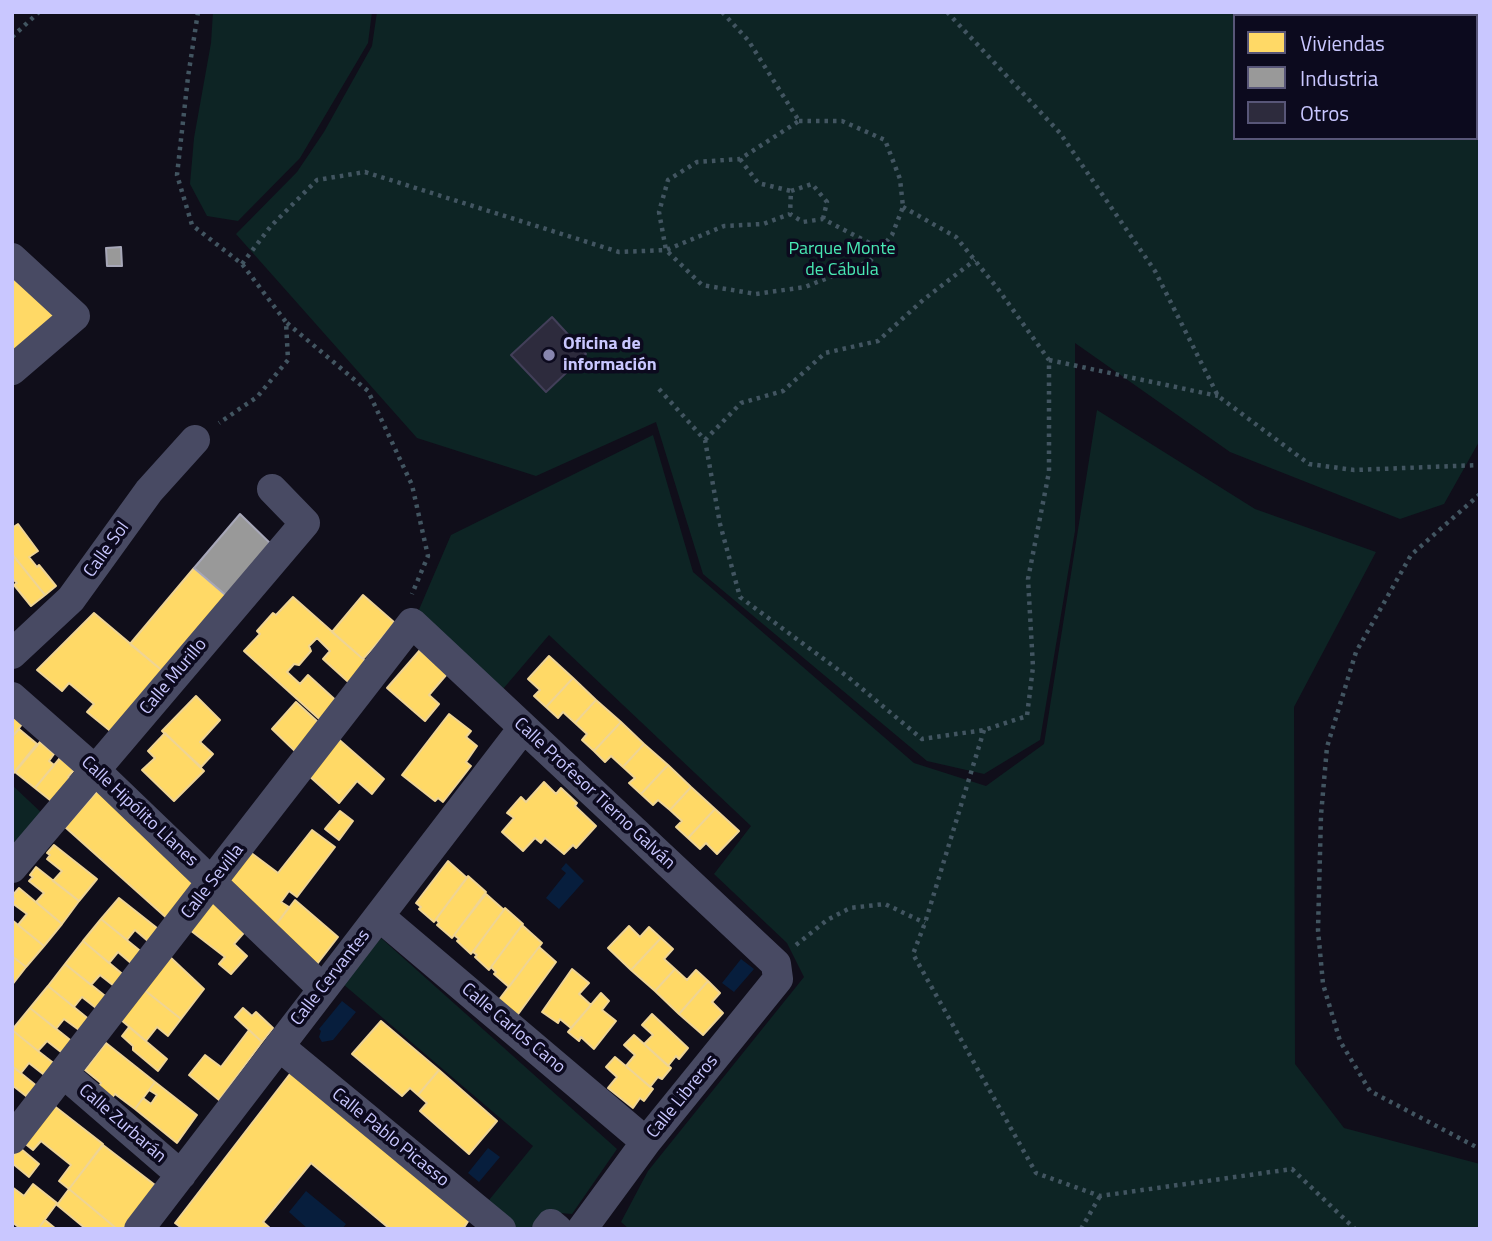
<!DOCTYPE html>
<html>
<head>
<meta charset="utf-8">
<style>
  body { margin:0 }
  #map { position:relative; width:1492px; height:1241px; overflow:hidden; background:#100e1a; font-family:"Titillium Web",sans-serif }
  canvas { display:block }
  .frame { position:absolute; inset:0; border:14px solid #c9c7ff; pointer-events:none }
  .legend { position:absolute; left:1233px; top:14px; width:245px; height:126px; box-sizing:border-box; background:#0c0a1e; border:2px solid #585678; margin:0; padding:9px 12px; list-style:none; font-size:21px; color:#c9c7ff }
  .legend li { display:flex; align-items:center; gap:14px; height:35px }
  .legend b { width:35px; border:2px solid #585678 }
</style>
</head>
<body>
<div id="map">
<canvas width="1492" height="1241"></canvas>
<div class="frame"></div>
<ul class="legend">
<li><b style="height:19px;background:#ffd966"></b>Viviendas</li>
<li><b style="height:19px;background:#999"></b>Industria</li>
<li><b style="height:19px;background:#2d2b3d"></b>Otros</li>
</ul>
</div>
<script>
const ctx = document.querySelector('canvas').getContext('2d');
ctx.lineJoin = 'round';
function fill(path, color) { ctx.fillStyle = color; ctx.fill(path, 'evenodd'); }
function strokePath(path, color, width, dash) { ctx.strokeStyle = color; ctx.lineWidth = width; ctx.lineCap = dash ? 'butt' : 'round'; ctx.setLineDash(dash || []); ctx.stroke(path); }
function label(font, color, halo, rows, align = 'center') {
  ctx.font = font + ' "Titillium Web",sans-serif'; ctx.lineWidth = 7; ctx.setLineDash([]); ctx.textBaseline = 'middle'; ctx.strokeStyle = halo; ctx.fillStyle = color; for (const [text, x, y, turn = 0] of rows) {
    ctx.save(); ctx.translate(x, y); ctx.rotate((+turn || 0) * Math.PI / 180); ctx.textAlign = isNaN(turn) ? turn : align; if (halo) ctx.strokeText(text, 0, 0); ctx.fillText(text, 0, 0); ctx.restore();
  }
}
const green = new Path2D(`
  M213,12H372L368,43L300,158L238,221L207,216L190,184L194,138L211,43Z
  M377,12H1480V440L1444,504L1400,519L1230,452L1075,343V531L1040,740L984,774L927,761L703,574L656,422L536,476L417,438L236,234L297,172L324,132L372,46ZM1235,16H1476V138H1235Z
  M1097,410L1255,509L1376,552L1294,707L1295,1064L1344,1128L1480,1164V1229H629L621,1222L648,1171L804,977L787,943L714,874L751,826L549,635L503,689L418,612L451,535L653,435L693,572L914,763L986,786L1044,744Z
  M12,785L45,816L12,853Z
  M381,938L617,1149L572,1214L548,1212L529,1229H517L485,1205L533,1146L343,984Z`);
const water = new Path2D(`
  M566,863L584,881L559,909L546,898L566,873L561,869Z
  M741,959L754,969L734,992L722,983Z
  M342,1001L356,1012L333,1040L322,1042L319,1037L321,1031L319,1029Z
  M488,1148L500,1157L479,1182L468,1173Z
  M306,1191L346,1224L342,1229H308L289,1212Z`);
const homes = new Path2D(`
  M12,267L67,312L12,359Z
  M18,524L38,551L29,557L37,567L39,565L56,586L45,595L12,554V528Z
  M12,554L45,595L31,606L14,585L17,583L12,578Z
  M194,568L229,598L165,673L130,644Z
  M363,595L395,623L363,659L332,632Z
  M293,597L372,667L356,689L323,659L330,651L317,638L309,646L311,651L299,665L294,664L287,672L300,684L308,675L342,706L327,726L244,651L260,634L257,631L273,613L276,615Z
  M94,613L165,673L114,734L87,712L94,704L69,683L62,691L37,670Z
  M420,650L447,674L429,695L439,704L425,721L387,688Z
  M549,656L573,678L546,707L534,696L540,690L528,679Z
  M573,678L596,700L575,723L563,712L558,718L546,707Z
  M196,696L220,720L200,742L213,754L201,767L162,731Z
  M596,700L621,722L594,751L582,740L587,734L575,723Z
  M296,702L319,723L298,754L272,729Z
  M12,705L27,718L12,737Z
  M449,714L471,731L466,737L477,746L466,762L471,766L443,802L438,798L435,801L402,775Z
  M621,722L644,744L623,767L611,756L605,762L594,751Z
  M19,729L37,744L12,775V737Z
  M165,733L204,771L174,801L142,770L155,758L148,751Z
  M336,737L384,779L372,794L357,781L339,803L307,774Z
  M40,742L54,754L49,761L54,765L35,788L15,772Z
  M644,744L668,765L641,794L629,783L635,778L623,767Z
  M60,758L74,770L68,777L74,782L55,804L35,788Z
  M668,765L691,787L670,810L658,800L653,805L641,794Z
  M544,782L556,794L561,788L577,803L575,806L596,826L576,848L573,845L564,854L545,838L541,843L535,838L523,851L502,832L514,818L507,813L521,797L526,802Z
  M691,787L715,809L688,838L676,827L682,821L670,810Z
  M100,788L205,881L170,921L65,827Z
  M715,809L739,831L717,854L706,843L700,849L688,838Z
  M340,811L353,821L339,840L325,829Z
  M312,830L335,847L297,897L289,891L281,902L289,907L272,930L225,885L250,852L278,873Z
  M54,845L97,879L79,901L53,881L62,871L47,859L50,855L47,853Z
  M448,861L467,878L434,922L419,909L421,907L416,903Z
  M36,867L79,901L62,924L36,902L44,893L29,881L33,877L30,875Z
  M468,876L486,892L452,938L437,925L439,923L436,919Z
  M19,888L62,924L44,946L18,925L27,914L12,903L15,899L12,896Z
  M486,894L504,910L471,954L457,941L459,939L454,935Z
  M216,897L249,927L234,944L247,956L231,974L219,964L225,957L190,930Z
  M119,898L162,932L149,942L135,930L127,940L101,919Z
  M295,900L338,937L314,968L272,930Z
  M505,908L523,924L489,970L475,957L477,955L473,952Z
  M101,919L144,954L132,964L118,952L109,963L83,941Z
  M12,920L44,946L26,967L12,956Z
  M522,925L542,943L509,987L494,974L496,972L491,967Z
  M629,926L640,937L649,927L661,938L631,970L608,948Z
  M661,938L673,949L664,959L675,969L655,991L631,970Z
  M83,941L126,977L114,986L100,975L91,985L65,964Z
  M539,947L556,962L516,1017L498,1001Z
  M12,956L26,967L12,985Z
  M169,956L204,989L181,1019L143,989Z
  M65,964L109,999L96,1008L82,997L74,1007L48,986Z
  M572,969L589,983L579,994L591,1005L571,1028L560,1019L558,1023L542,1012Z
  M675,969L687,980L696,970L708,981L679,1014L655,991Z
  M708,981L720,993L712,1002L723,1013L703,1035L679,1014Z
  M48,986L91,1021L79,1030L64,1019L56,1029L30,1008Z
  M143,989L181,1019L168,1036L157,1027L146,1041L120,1019Z
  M601,993L609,1001L602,1010L616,1021L594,1049L581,1037L579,1041L568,1032Z
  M30,1008L74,1043L61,1052L47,1041L38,1051L12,1030Z
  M243,1008L252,1016L256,1012L273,1028L262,1042L235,1017Z
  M652,1014L688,1048L679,1059L676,1056L668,1066L644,1044L653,1035L642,1025Z
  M381,1021L439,1070L418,1095L410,1088L402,1096L352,1054Z
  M129,1027L167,1059L158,1071L133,1050V1046L122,1036Z
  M12,1030L38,1051L56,1065L43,1074L29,1063L21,1073L12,1066Z
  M249,1030L262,1042L219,1100L189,1075L205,1055L221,1067Z
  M634,1035L671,1068L662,1079L658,1077L650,1087L626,1066L635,1055L624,1045Z
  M106,1043L155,1082L135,1109L115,1094L107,1104L95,1094L101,1083L85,1070Z
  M615,1057L653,1089L644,1101L640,1098L633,1108L608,1088L617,1077L606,1067Z
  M12,1066L38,1087L32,1095L29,1092L26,1096L12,1085Z
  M293,1070L471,1217L463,1229H390L311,1163L263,1222L271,1229H183L175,1223Z
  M439,1070L497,1121L469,1154L420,1111L427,1103L418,1095Z
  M155,1082L197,1115L177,1143L135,1109L143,1098L151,1104L157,1095L149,1090Z
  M53,1105L103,1144L69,1189L59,1181L71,1165L41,1141L33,1150L23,1142Z
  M103,1145L155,1185L123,1229H117L69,1189Z
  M20,1148L39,1164L29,1177L12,1163V1157Z
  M33,1184L57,1203L38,1229H21L12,1222V1187L24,1196Z
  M69,1189L92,1208L117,1229H86L57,1205Z
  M45,1220L56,1229H38Z`);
const industry = new Path2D(`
  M121,247L122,266H107L106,248Z
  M240,514L273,546L229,598L194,568Z`);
const building = new Path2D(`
  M552,317L586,354L546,392L511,355Z`);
const path = new Path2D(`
  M198,12L188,77L177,175L192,225L242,264L286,322L288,360L257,397L219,423
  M722,12L748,40L799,121
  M947,12L1060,133L1155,271L1218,396L1309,464L1354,470L1480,465
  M12,37L39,12
  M799,121H842L885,140L900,179L903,207L892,235L870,261L805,287L756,294L702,285L666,250L659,212L668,180L697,162L740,159Z
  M740,159L758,183L791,191
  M823,219L827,202L812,184L791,191L790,214L803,222L823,219L881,249
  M242,264L271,226L317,180L365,172L619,252L666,250L724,226L763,224L790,214
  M287,323L368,391L412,485L428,556L412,594
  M1049,360L1218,396
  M659,389L705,440L720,524L740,597L848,677L922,739L984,730L1027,716L1033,667L1028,579L1049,472V360L998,289L956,237L903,207
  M705,440L741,403L783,391L825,353L878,341L923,300L975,260
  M1480,494L1411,555L1356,652L1327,747L1321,815L1318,930L1323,984L1340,1041L1370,1091L1480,1149
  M984,730L925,923L913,954L1036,1173L1100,1196L1292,1169L1355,1229
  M796,945L827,920L850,908L885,904L925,923
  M1081,1229L1100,1196`);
const minor = new Path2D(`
  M12,258L75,316L12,370
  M12,654L71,599L149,491L195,440
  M12,697L95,770L323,989
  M12,868L305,523L272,489
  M379,916L646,1142
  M279,1046L501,1229
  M63,1073L181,1175
  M12,1139L412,623L776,964L778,979L646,1142L582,1229
  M139,1229L523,728
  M547,1229L551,1224L557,1229`);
const markers = [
  [549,355,7,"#8886af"]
];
const parkNames = [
  ["Parque Monte",842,250],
  ["de Cábula",842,271]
];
const poiNames = [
  ["Oficina de",563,345],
  ["información",563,366]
];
const streetNames = [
  ["Calle Sol",107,550,-54],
  ["Calle Murillo",174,677,-50],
  ["Calle Profesor Tierno Galván",594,794,43],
  ["Calle Hipólito Llanes",139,812,43],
  ["Calle Sevilla",213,882,-52],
  ["Calle Cervantes",331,978,-52],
  ["Calle Carlos Cano",513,1029,40],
  ["Calle Libreros",683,1097,-51],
  ["Calle Zurbarán",122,1124,41],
  ["Calle Pablo Picasso",390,1138,39]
];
fill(green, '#0d2424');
fill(water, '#071e3d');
fill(homes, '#ffd966');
strokePath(homes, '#efd494', 2);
fill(industry, '#999');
strokePath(industry, '#a7a7b8', 2);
fill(building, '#2d2b3d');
strokePath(building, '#423f59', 2);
strokePath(path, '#425561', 4.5, [3.5, 5]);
strokePath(minor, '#484a63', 30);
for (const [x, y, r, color] of markers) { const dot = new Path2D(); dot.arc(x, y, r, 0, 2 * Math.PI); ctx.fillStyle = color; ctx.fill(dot); strokePath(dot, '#0c0a1e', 2.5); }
label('18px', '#49e9b4', '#0c0a1e', parkNames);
label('bold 18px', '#c9c7ff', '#0c0a1e', poiNames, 'left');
label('18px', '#c9c7ff', '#0c0a1e', streetNames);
</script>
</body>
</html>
